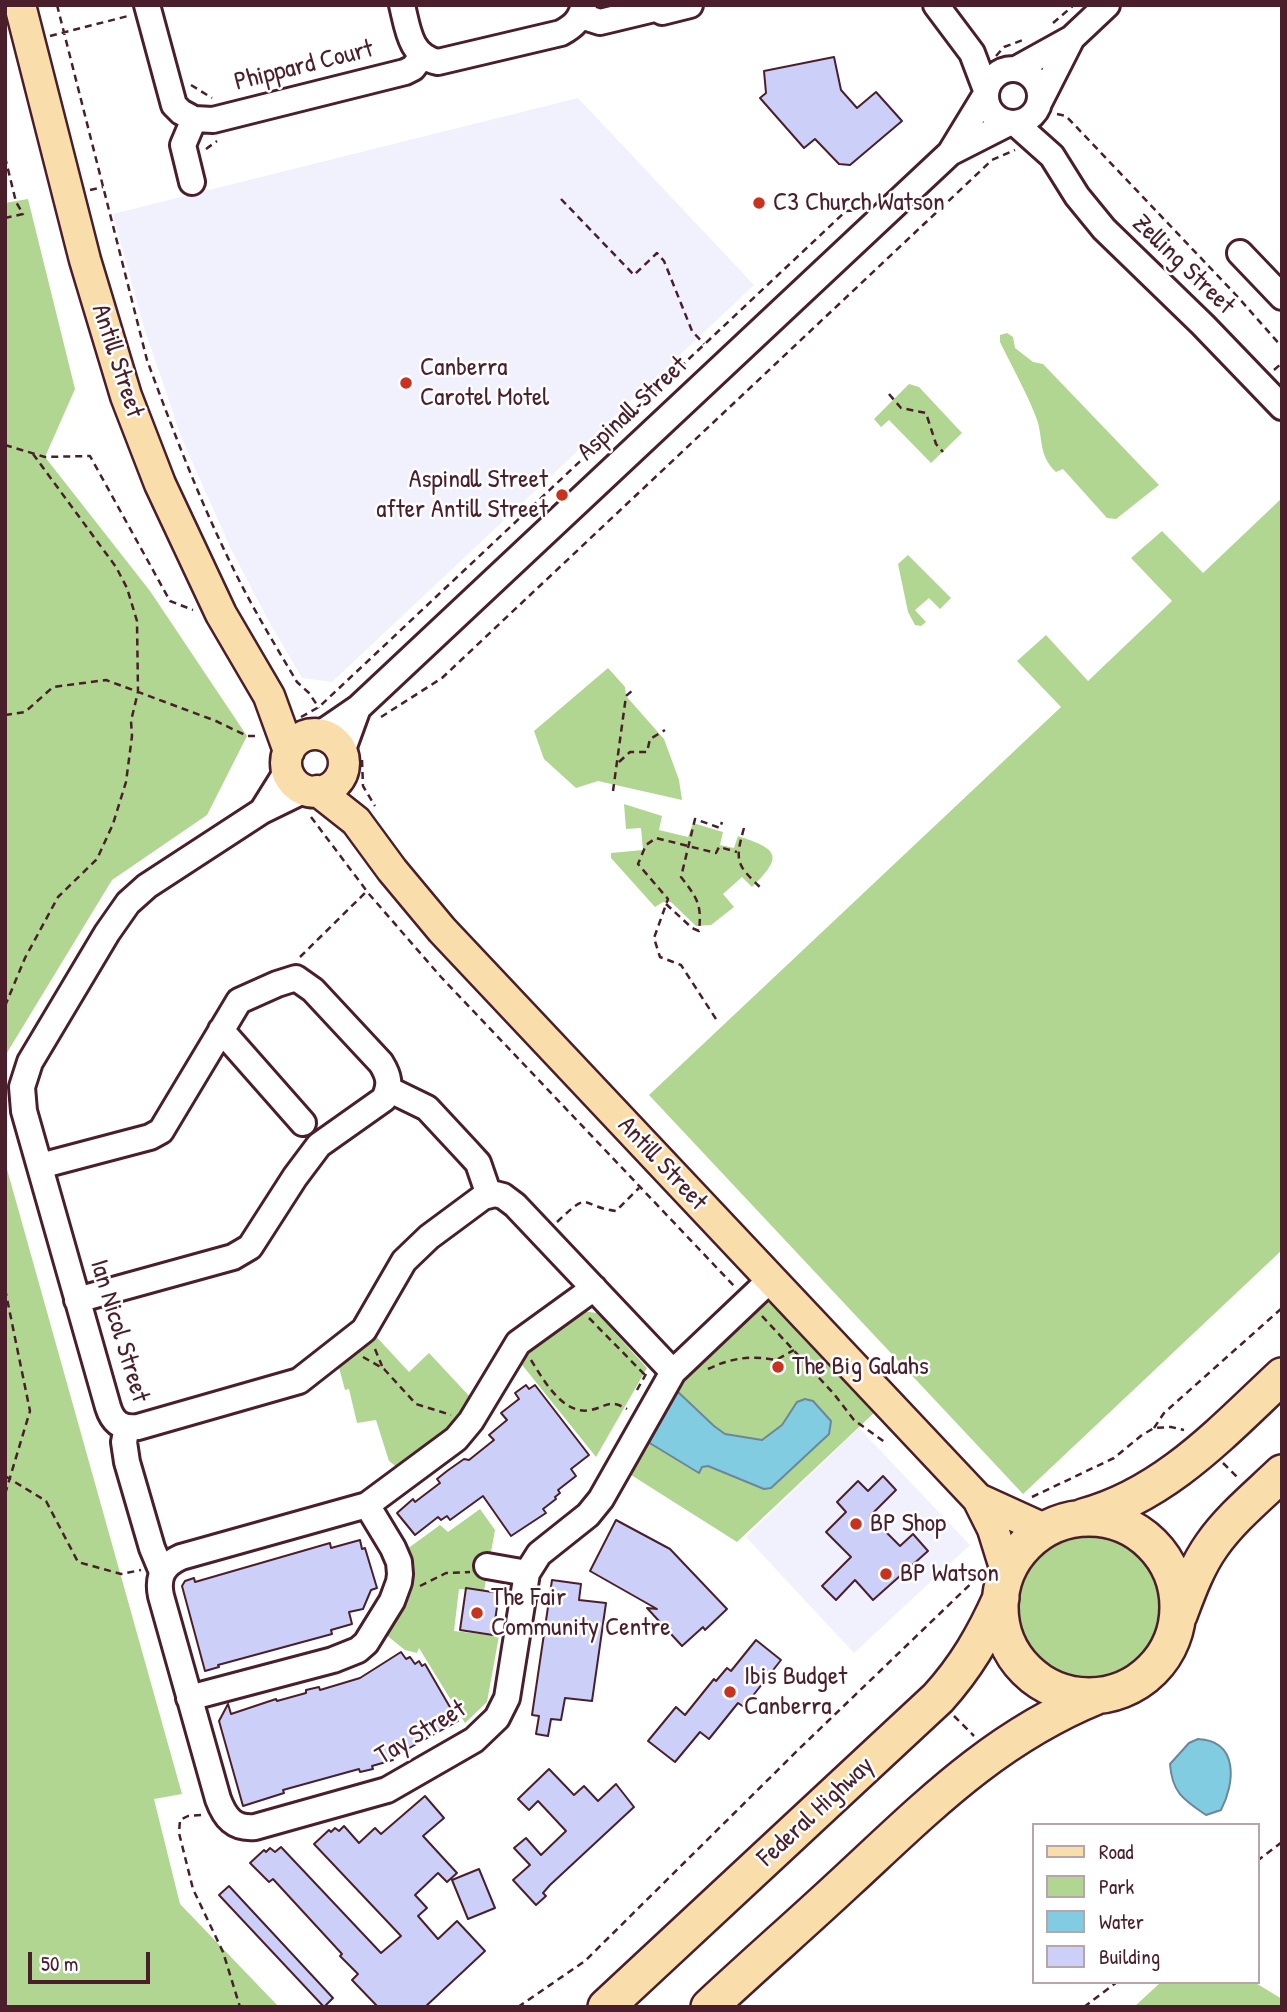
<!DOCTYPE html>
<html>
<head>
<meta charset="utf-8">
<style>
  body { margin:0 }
  #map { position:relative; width:1287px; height:2012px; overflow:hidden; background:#fff; font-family:"Patrick Hand",sans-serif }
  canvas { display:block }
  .frame { position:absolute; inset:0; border:7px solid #4a1f2b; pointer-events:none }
  .legend { position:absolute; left:1032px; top:1823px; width:228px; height:161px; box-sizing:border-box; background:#fff; border:2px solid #b7a5aa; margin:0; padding:9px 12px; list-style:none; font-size:21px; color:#4a1f2b }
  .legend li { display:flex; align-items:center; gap:14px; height:35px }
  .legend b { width:35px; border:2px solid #b7a5aa }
  .scale { position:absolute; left:28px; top:1952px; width:122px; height:32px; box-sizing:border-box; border:4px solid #4a1f2b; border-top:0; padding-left:9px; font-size:21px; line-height:24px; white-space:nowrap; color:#4a1f2b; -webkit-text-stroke:5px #fff; paint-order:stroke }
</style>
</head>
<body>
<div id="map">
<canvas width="1287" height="2012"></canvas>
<div class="frame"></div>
<ul class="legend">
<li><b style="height:9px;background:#f9deab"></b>Road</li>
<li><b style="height:19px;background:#b1d691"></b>Park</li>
<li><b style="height:19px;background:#82cce2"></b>Water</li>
<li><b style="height:19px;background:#cccff7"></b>Building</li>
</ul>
<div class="scale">50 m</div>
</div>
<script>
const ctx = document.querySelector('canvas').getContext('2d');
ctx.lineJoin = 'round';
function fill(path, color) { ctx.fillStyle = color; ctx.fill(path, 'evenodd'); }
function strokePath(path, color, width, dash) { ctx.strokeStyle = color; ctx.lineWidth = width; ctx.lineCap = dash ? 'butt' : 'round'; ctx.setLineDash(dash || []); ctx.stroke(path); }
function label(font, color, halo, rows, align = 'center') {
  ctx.font = font + ' "Patrick Hand",sans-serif'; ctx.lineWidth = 5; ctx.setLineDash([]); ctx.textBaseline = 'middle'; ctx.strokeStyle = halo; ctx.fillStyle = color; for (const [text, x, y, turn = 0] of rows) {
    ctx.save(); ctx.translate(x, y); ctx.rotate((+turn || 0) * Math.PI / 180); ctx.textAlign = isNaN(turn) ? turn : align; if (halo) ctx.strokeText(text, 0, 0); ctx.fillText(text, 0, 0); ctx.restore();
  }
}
const built = new Path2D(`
  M578,98L754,285L332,682L302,678L267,618L230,547L182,439L144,328L113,214Z
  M859,1428L970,1545L854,1653L746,1537Z`);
const green = new Path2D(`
  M28,199L75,389L45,457L150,591L247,736L207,815L112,880L5,1056V203Z
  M1007,333L1013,337L1015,348L1033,362L1043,364L1159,485L1116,519L1107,518L1063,469L1056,472C1037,454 1044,437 1036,417C1026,391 1012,367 1000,342V335Z
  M909,384L919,387L962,433L931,463L889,420L881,427L874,419Z
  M1282,498V1250L1023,1494L649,1095L1061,707L1017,661L1046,635L1088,681L1172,601L1131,558L1162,531L1203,573Z
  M908,555L951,598L940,609L929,598L915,610L926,622L921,626L915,625L908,612L898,564Z
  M608,668L625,687L626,696L664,739L679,780L682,800L598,781L576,788L544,759L534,731Z
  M624,804L662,816L659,830L688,837L693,823L723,832L720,845L734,848L738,836C777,849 785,855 752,887L742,877L723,894L734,907L711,925L696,926L671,902H663L655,907L611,858V853L643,850L641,828L626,829Z
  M5,1162L182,1794L154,1799L180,1904L279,2007H5Z
  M768,1298L876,1411L737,1542L628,1473L674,1391Z
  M582,1311L597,1313L647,1368L596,1457L519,1361Z
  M371,1331L409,1372L429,1353L472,1399L458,1421L398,1468L389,1461L376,1420L357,1423L349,1389L345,1390L338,1364Z
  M480,1509L495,1530L484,1591L459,1589L454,1631L499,1636L487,1702L465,1723L419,1648L417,1653L405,1650L385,1634L403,1552L440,1525L448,1532Z
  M1014 1609a73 73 0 1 1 146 0a73 73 0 1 1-146 0Z
  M1161,1982H1254L1282,1999V2007H1134Z`);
const water = new Path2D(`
  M677,1391L714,1426L725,1434L762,1440L782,1425L797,1402L805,1399L813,1401L831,1421L829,1434L771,1488L764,1489L708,1466L702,1467L699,1473L648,1442Z
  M1198,1739C1239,1741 1235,1783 1221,1810L1206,1815C1184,1800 1172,1793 1170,1764L1189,1743Z`);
const building = new Path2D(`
  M834,57L841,90L857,108L876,92L902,121L850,165L839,164L815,139L804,148L760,98L766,93L764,71Z
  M526,1385L529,1389L535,1385L589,1455L571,1469L576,1476L558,1490L560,1493L555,1497L556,1499L543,1509L546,1513L511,1536L483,1496L450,1520L447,1516L441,1520L438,1517L415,1535L397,1513L413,1499L415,1502L440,1483L437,1479L447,1471L464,1459L469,1460L494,1440L489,1435L507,1420L501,1413L519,1399L515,1393Z
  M883,1476L896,1490L870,1516L900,1546L913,1534L928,1551L873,1600L855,1580L836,1600L822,1586L851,1557L826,1532L846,1512L837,1502L858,1481L868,1491Z
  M616,1520L670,1549L727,1609L705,1630L703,1627L682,1646L647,1608L657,1609L590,1571Z
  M360,1540L362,1549L365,1548L377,1588L371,1590L363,1609L349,1612L352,1624L331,1630L332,1634L218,1665L219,1667L205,1671L182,1586L185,1581L194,1578L195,1582L330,1543L331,1548Z
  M552,1580L581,1584L579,1600L606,1603L592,1701L565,1698L561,1720L551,1719L548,1736L536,1734L539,1716L532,1715Z
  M466,1588L499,1593L493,1635L460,1630Z
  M756,1640L781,1660L744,1707L738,1703L709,1739L700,1732L675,1762L648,1741L676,1707L685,1715L714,1679L716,1681L727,1668L731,1671Z
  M401,1652L406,1659L410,1657L415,1664L419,1661L422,1666L425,1664L458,1721L393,1757V1760L372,1766L373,1769L360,1772L359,1769L283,1790L284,1793L243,1806L219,1721L228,1704L231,1714L276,1699L277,1701L306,1693V1690L319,1687L320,1690L360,1678Z
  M549,1769L574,1795L584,1786L598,1801L616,1784L634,1807L550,1885L543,1893L546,1896L536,1905L513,1880L530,1865L514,1848L526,1838L541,1855L566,1831L538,1801L529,1810L518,1799Z
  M425,1796L444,1818L423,1836L457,1873L447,1882L438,1873L415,1895L427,1908L418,1916L438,1939L457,1921L485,1951L425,2007H378L352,1980L358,1974L340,1956L342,1954L273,1879L269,1882L250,1863L264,1850L266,1852L270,1848L275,1852L281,1847L381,1953L401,1936L314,1844L329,1830L331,1832L335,1828L339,1831L344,1826L359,1843L375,1828L381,1834Z
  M479,1869L495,1908L468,1919L452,1880Z
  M229,1886L333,1998L324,2007L219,1895Z`);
const path = new Path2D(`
  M57,5L147,360C175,436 204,512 241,584C258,617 278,650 297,682L309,693L319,708
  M1053,23L1074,5
  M50,36L128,16
  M996,56L1004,47L1023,40
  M191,85L212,98
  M1057,114L1066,116L1236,295L1282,347
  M206,149L217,141
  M5,157L16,202L23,214L5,218
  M90,190L103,187
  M561,199L634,275L657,253L664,261L692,331L704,344
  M1274,370L1282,363
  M889,394L901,408L926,413L936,444L943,452
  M5,445L45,457L90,456L170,601L193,610
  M5,715L25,712L53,687L106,680L216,721L247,736H258
  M301,717L319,707L846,211L858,210
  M381,717L442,678L992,160L1015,150
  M362,760L363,786L375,806
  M619,762L630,752H647L650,739L665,730
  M613,791L626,696L633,690
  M311,817L369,894L441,977L735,1287
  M744,828C734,863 737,865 763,890
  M666,904L692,928L699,931C702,904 697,898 681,877L695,819L720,828L722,822
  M300,957L367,891
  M5,1006L25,958L58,897L97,859L113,824L126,782L132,736L131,721L138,692L137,621L127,588L116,567L33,454
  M716,1019L681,965L660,957L654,938L668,899L638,864L646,845L656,838L716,853L719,847L737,852
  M557,1222C592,1189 578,1206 616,1211L639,1188
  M5,1289L30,1411L5,1494
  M762,1316L834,1394L854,1420L886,1443
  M589,1318L645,1375
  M375,1349L382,1366
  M363,1357L384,1369L416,1404L451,1415
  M531,1360C543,1379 563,1416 591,1410C608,1406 609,1399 627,1409
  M708,1369C731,1358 751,1355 776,1360L794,1350
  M637,1390L646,1374
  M1154,1428L1164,1413L1282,1308
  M1223,1463L1238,1478
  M5,1476L46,1501L78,1562L121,1574L141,1570
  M1032,1497L1114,1458L1142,1435L1154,1428L1171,1427L1184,1430
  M420,1586L446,1573L470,1572
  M1121,1707C1156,1689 1177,1677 1189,1637
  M954,1716L974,1736
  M201,1815L188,1816L180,1820L179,1833L193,1889L223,1952L240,2007
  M1257,1861L1282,1842
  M518,2007L585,1961L800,1748L983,1572
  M1084,2007L1117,1982`);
const minor = new Path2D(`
  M147,5L174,105L181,112L194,119L213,120L405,72L413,68L422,56
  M402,5C408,30 410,56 438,62L561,33C574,26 580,20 584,5
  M936,5L972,53L986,90
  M662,12L690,5
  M581,16L600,22L650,10
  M986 96a27 27 0 1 1 54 0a27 27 0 1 1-54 0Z
  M1016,69L1072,38L1107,5
  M1040,101L1072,38
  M1015,123L1052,156L1077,196L1104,229L1203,325L1282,407
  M950,153L1009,123
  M192,182L183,145L194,119
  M1240,253L1282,297
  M320,734L358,708L950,153L986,94
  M342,752L358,708
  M305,790L262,811L147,886L128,903L107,933L30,1062L22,1087L24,1111L108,1407C113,1423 122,1429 138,1427L299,1381L364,1330L404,1261L429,1237L483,1197L495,1194L503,1196L515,1205L673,1372
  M262,811L287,771
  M221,1030L303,1123
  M388,1089L427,1108L467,1151L478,1163L489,1195
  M40,1166L150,1137L161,1131L239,1001L277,984L296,978L313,990L381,1063C389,1076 391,1084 384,1099L319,1145L295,1177L250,1247L233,1257L77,1300
  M594,1288L518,1343L471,1421L456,1439L367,1505L181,1557C163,1565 157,1577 161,1596L218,1799C225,1818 234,1829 255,1827L387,1790L474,1740L497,1718L507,1698L527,1573L539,1554L588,1515L601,1499L673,1372L771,1279
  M127,1427L124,1442L127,1462L152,1548L162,1572
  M487,1566L527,1573
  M189,1698L333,1660L358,1650L366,1643L392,1601L399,1582L400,1574L399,1562L393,1548L367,1505`);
const major = new Path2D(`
  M20,5L85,260L126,396L160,484L221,614L269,696L289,751
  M286 763a29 29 0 1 1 58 0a29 29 0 1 1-58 0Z
  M318,791L356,821L392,870L442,930L978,1499L993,1529L1007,1574
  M978,1499L1046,1530`);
const highway = new Path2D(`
  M1083,1517C1165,1495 1222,1432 1282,1376
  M1000 1607a89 89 0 1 1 178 0a89 89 0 1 1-178 0Z
  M1179,1615C1188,1591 1197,1566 1212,1545C1231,1518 1258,1496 1282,1473
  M606,2007L938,1698C966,1667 984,1636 1001,1598
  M709,2007C755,1964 802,1923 847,1881C927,1807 994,1738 1097,1696`);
const markers = [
  [759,203,7,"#c8321e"],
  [406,383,7,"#c8321e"],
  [562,495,7,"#c8321e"],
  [778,1367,7,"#c8321e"],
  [856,1524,7,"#c8321e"],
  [886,1574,7,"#c8321e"],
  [477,1613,7,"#c8321e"],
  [730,1692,7,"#c8321e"]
];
const streetNames = [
  ["Phippard Court",304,66,-14],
  ["Zelling Street",1183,265,44],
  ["Antill Street",117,361,72],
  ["Aspinall Street",633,409,-43],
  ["Antill Street",662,1164,47],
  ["Ian Nicol Street",119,1331,73],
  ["Tay Street",421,1733,-31],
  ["Federal Highway",816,1812,-43]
];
const poiNames = [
  ["C3 Church Watson",773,203],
  ["Canberra",420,368],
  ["Carotel Motel",420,398],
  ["Aspinall Street",548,480,"right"],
  ["after Antill Street",548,510,"right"],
  ["The Big Galahs",792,1367],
  ["BP Shop",870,1524],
  ["BP Watson",900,1574],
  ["The Fair",491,1598],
  ["Community Centre",491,1628],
  ["Ibis Budget",744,1677],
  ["Canberra",744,1707]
];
fill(built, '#f0f1fd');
fill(green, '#b1d691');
fill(water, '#82cce2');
strokePath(water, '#6c8799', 2);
fill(building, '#cccff7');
strokePath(building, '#4a1f2b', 2);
strokePath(minor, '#4a1f2b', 30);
strokePath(major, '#4a1f2b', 35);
strokePath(highway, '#4a1f2b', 40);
strokePath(path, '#4a1f2b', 2.5, [7, 5]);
strokePath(minor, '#fff', 24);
strokePath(major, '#f9deab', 30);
strokePath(highway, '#f9deab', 35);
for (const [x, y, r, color] of markers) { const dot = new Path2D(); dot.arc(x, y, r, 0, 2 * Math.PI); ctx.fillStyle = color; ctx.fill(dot); strokePath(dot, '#fff', 2.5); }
label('26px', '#4a1f2b', '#fff', streetNames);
label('26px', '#4a1f2b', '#fff', poiNames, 'left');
</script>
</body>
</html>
